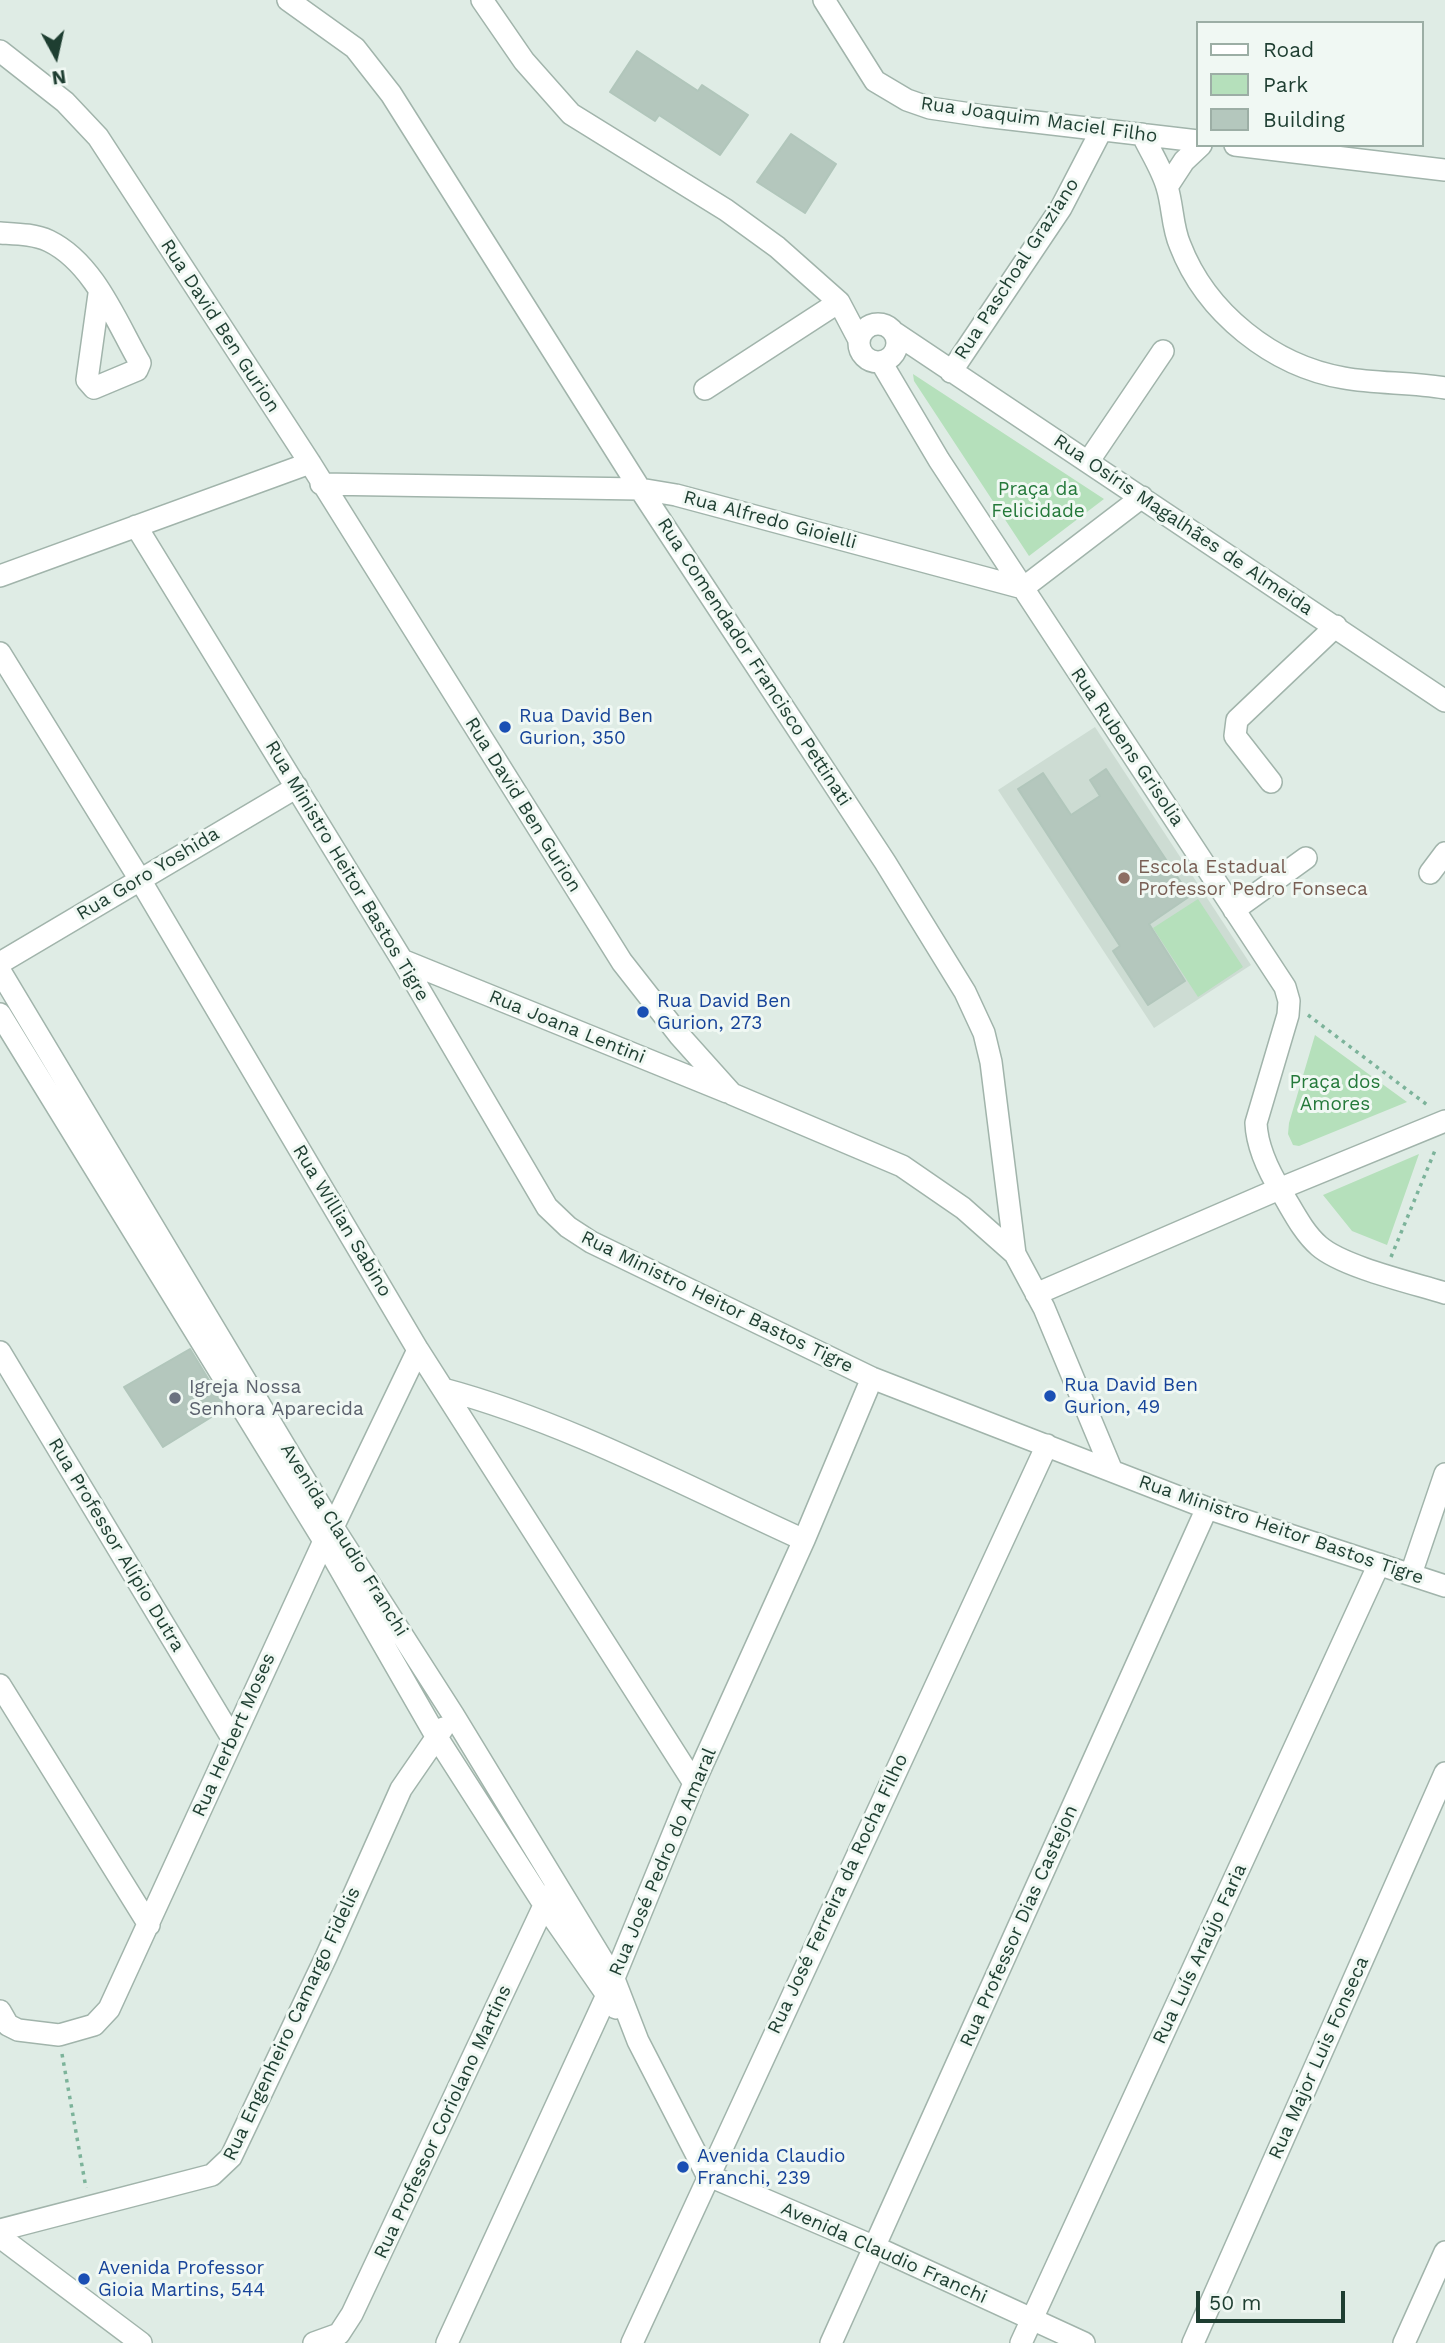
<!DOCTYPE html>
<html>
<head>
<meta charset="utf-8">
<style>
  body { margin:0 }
  #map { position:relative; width:1445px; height:2343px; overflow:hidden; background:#dfece5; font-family:"Work Sans",sans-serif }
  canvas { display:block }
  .legend { position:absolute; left:1196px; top:21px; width:228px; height:126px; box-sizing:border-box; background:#f0f8f3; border:2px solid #9caea5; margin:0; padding:9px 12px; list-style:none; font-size:21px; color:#1e3e31 }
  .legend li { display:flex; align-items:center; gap:14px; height:35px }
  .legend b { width:35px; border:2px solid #9caea5 }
  .north { position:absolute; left:21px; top:21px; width:70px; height:70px; -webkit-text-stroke:5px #f0f8f3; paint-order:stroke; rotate:172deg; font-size:19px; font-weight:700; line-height:28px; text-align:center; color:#1e3e31 }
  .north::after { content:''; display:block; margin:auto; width:24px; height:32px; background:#1e3e31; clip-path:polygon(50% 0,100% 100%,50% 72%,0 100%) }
  .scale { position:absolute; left:1196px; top:2291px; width:149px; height:32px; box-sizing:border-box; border:4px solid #1e3e31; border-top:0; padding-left:9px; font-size:21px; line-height:24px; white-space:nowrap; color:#1e3e31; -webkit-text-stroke:5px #f0f8f3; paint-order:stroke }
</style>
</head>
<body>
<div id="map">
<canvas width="1445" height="2343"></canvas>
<ul class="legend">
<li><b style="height:9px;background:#fff"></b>Road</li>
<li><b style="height:19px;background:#b5e0bb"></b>Park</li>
<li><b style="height:19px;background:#b4c7bd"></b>Building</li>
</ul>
<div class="north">N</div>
<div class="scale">50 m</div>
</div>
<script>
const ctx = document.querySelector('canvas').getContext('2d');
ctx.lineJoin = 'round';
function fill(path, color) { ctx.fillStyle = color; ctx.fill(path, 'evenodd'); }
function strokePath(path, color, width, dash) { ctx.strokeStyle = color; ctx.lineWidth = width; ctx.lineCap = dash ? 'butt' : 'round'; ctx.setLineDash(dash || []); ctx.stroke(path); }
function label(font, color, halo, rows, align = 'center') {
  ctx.font = font + ' "Work Sans",sans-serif'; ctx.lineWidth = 6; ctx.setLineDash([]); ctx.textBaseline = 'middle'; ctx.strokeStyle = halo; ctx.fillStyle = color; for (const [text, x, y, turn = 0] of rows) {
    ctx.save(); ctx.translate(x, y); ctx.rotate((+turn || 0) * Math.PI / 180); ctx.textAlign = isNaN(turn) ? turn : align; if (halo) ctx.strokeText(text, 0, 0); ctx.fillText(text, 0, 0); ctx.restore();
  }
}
const built = new Path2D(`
  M1095,727L1251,965L1154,1028L998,790Z`);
const green = new Path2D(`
  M913,374L1104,499L1029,556L914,381Z
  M1198,899L1243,967L1198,997L1153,928Z
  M1315,1035L1407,1102L1299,1146L1293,1145L1288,1134L1289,1123Z
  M1419,1154L1387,1245L1352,1231L1323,1195Z`);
const building = new Path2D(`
  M637,51L698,91L702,85L748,115L720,155L659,115L655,121L610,92Z
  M791,134L836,164L805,213L757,182Z
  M1106,769L1190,896L1149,924L1185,981L1148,1005L1113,951L1120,946L1018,789L1043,773L1071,815L1100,796L1090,780Z
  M190,1349L226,1408L163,1447L124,1387Z`);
const path = new Path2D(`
  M1308,1015L1430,1107
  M1391,1257L1436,1148
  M62,2054L86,2188`);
const minor = new Path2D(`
  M288,0L355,48L391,94L640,489L885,862L965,992L984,1033L991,1062L1015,1254
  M482,0L524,61L571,114L726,210L777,247L839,302L859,340
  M824,0L875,81L907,100L930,108L984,116L1198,141
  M0,51L65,102L98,137L310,463L622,962L680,1036L732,1094L902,1166L963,1208L1015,1254L1044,1308L1112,1471
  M1142,134C1150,151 1162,169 1167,187C1173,206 1172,227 1180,245C1206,313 1273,366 1344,378C1377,384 1411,382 1445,388
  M1235,145L1445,170
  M1167,187L1184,161L1201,145
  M0,233C16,234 34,234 49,241C94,263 116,321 140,363L137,370L94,388L87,380L99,294
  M859 343a19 19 0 1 1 38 0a19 19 0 1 1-38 0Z
  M895,333L1445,701
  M881,362L939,460L1285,987L1289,1001L1288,1015L1256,1123C1257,1148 1269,1172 1282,1193C1293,1211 1303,1232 1319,1246C1343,1267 1413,1283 1445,1293
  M951,372L1061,208L1102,129
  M705,389L839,302
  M1088,462L1163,351
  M321,484L640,489L676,495L1023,588L1142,497
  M136,526L402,960L547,1207L568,1227L591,1242L872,1378L1207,1508L1445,1586
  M0,576L310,463
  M0,653L139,878L418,1350L694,1783
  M1271,782L1235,736L1237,720L1336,626
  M1430,873L1445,853
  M1234,910L1306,858
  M402,960L727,1092
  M0,963L297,787
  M0,971L333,1527L454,1716L614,1979L638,2041L707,2175L875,2247L1084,2343
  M0,1014L324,1541L436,1736L545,1906L616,2008
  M1036,1294L1279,1189L1445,1121
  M0,1352L232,1738
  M443,1389C567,1422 687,1487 804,1540
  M1411,1574L1445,1474
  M0,1685L149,1925
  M0,2011L8,2025L18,2030L59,2035L94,2025L109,2009L324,1541L333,1527L418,1350
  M0,2230L212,2175L231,2157L326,1957L401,1789L443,1728
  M0,2237L141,2343
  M314,2343L339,2334L352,2314L549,1895
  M447,2343L607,1995L694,1783L804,1540L872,1378
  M632,2343L1047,1445
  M831,2343L1207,1508
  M1021,2343L1379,1564
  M1193,2343L1445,1773
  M1404,2343L1445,2252`);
const markers = [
  [505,727,7,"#1a4fb4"],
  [1124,878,7,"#8d6e63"],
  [643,1012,7,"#1a4fb4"],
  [1050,1396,7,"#1a4fb4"],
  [175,1398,7,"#6b7280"],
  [683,2167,7,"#1a4fb4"],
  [84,2279,7,"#1a4fb4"]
];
const streetNames = [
  ["Rua Joaquim Maciel Filho",1039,120,8],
  ["Rua Paschoal Graziano",1017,269,-57],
  ["Rua David Ben Gurion",220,326,57],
  ["Rua Alfredo Gioielli",770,520,15],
  ["Rua Osíris Magalhães de Almeida",1183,525,34],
  ["Rua Comendador Francisco Pettinati",754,662,57],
  ["Rua Rubens Grisolia",1127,747,56],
  ["Rua David Ben Gurion",523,805,58],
  ["Rua Ministro Heitor Bastos Tigre",347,871,59],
  ["Rua Goro Yoshida",148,874,-31],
  ["Rua Joana Lentini",567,1027,22],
  ["Rua Willian Sabino",342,1221,59],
  ["Rua Ministro Heitor Bastos Tigre",717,1302,26],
  ["Rua Ministro Heitor Bastos Tigre",1281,1530,19],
  ["Avenida Claudio Franchi",344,1540,58],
  ["Rua Professor Alípio Dutra",116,1545,59],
  ["Rua Herbert Moses",234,1735,-66],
  ["Rua José Pedro do Amaral",663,1862,-67],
  ["Rua José Ferreira da Rocha Filho",838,1894,-65],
  ["Rua Professor Dias Castejon",1019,1926,-66],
  ["Rua Luís Araújo Faria",1200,1954,-65],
  ["Rua Engenheiro Camargo Fidelis",292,2024,-65],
  ["Rua Major Luis Fonseca",1319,2058,-66],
  ["Rua Professor Coriolano Martins",443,2122,-65],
  ["Avenida Claudio Franchi",884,2253,24]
];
const parkNames = [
  ["Praça da",1038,489],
  ["Felicidade",1038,511],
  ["Praça dos",1335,1082],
  ["Amores",1335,1104]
];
const transitNames = [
  ["Rua David Ben",519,716],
  ["Gurion, 350",519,738],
  ["Rua David Ben",657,1001],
  ["Gurion, 273",657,1023],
  ["Rua David Ben",1064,1385],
  ["Gurion, 49",1064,1407],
  ["Avenida Claudio",697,2156],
  ["Franchi, 239",697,2178],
  ["Avenida Professor",98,2268],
  ["Gioia Martins, 544",98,2290]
];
const educationNames = [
  ["Escola Estadual",1138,867],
  ["Professor Pedro Fonseca",1138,889]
];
const worshipNames = [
  ["Igreja Nossa",189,1387],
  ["Senhora Aparecida",189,1409]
];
fill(built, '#cddcd3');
fill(green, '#b5e0bb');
fill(building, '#b4c7bd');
strokePath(building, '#b1c6bb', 2);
strokePath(minor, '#a1b4ab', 24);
strokePath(path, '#7cb39a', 3.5, [3.5, 5]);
strokePath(minor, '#fff', 21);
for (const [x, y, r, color] of markers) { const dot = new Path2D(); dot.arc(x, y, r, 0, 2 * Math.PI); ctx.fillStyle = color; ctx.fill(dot); strokePath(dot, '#f0f8f3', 2.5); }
label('19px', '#1e3e31', '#f0f8f3', streetNames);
label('19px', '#24793a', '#f0f8f3', parkNames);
label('19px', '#164399', '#f0f8f3', transitNames, 'left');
label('19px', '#785e54', '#f0f8f3', educationNames, 'left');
label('19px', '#5b616d', '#f0f8f3', worshipNames, 'left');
</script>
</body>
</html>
